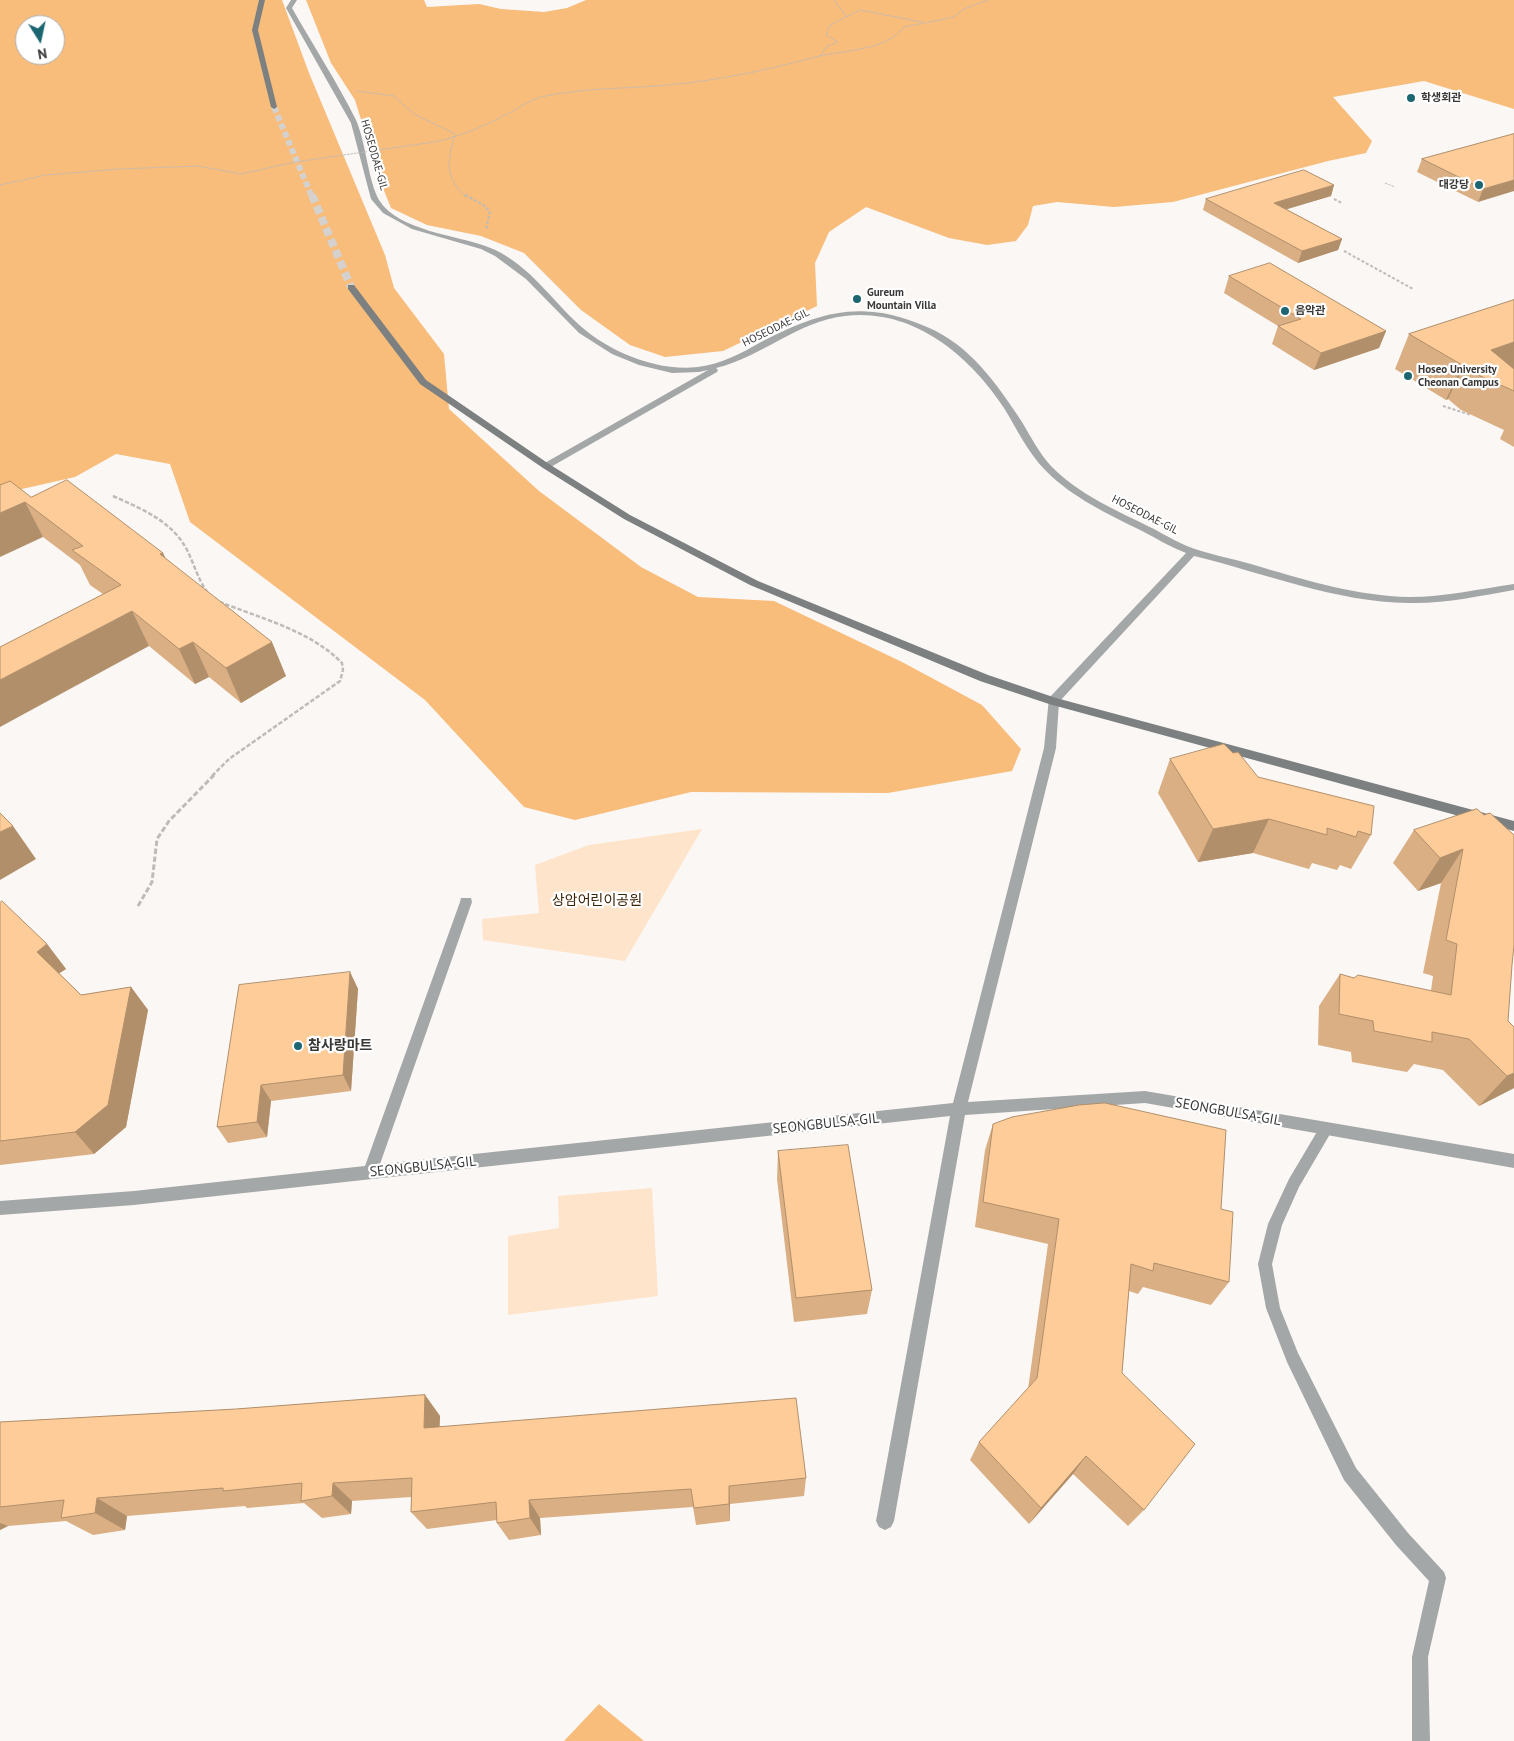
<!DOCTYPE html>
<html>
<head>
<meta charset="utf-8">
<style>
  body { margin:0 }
  #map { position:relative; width:1514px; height:1741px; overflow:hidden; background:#fbf7f4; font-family:"PT Sans",sans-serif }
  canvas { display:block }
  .north { position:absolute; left:15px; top:15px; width:50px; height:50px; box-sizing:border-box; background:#fff; border:1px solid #b0afaf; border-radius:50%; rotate:170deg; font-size:14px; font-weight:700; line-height:20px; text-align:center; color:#3a3837 }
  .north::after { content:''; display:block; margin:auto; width:18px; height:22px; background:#1b6671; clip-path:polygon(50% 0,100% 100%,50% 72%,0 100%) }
</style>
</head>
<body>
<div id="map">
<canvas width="1514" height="1741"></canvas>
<div class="north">N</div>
</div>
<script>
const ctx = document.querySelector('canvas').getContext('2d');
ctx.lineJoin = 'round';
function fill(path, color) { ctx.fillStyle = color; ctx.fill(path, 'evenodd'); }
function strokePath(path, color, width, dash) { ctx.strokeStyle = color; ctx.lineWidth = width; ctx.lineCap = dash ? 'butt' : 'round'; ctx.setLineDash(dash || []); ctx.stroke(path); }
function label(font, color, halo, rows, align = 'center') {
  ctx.font = font + ' "PT Sans","Noto Sans KR",sans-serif'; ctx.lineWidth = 4.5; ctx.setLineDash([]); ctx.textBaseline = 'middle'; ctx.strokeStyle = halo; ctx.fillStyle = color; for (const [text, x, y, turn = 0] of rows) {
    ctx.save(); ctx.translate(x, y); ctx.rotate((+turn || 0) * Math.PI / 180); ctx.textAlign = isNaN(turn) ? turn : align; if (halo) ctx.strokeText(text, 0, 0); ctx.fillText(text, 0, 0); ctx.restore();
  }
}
const green = new Path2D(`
  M702,829L625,961L483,940L482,919L539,913L535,865L589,845Z
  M652,1188L658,1296L508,1315V1236L559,1228L558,1196Z`);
const forest = new Path2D(`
  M0,0H282L309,73L385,255L394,288L444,354L449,409L539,491L641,567L698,597L774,601L902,662L982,705L1021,749L1012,771L888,793L691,792L575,820L524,807L425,700L190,522L170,464L116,454L75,477L0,494ZM25,25H55V55H25Z
  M306,0H424L427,7L479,4L501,9L544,12L567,8L586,0H1514V109L1424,81L1333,97L1372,141L1366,153L1328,161L1173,202L1114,207L1057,202L1033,206L1028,225L1016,241L987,245L949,238L866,207L829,232L815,263L817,306L723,351L665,357L630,345L581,310L524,253L481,236L427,225L391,208L379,178L355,100L331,63Z
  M599,1704L644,1741H564Z`);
const secondaryTunnelFar1 = new Path2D(`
  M274,107L312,197`);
const secondaryTunnel = new Path2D(`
  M312,195L351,287`);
const pathFar3 = new Path2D(`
  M834,0L847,17
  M820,56L826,47L838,42L826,35L830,25L860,10L922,22
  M357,91L394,96L414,114L455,134C448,159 443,178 467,197
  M434,142C458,137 483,127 505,115C518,109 532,98 546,96C590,87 634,89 678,84C725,79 771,69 816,57C842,50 887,51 904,27L954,17L964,9L988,0
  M1385,183L1395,187
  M0,185L46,175L119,169L198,166L241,174L295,162`);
const pathFar2 = new Path2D(`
  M465,195L482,204L490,211L486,230
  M1334,199L1342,203
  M1344,251L1413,289
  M1443,406L1471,415`);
const pathFar1 = new Path2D(`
  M113,496C142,509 172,521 187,550C194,564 198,579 207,592
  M212,776L229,759L340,681L343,670L342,663C311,631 260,618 220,602`);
const path = new Path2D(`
  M138,906L152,882L157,839L169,821L214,775`);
const lane = new Path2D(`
  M1326,1123L1331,1125L1333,1129L1299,1187L1282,1225L1272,1264L1280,1308L1298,1353L1356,1468L1408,1533L1444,1572L1446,1578L1428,1657L1430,1741H1412V1657L1429,1581L1396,1545L1344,1480L1287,1362L1266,1308L1258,1264L1268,1224L1289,1179L1321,1125Z`);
const street = new Path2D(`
  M291,0H297L292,8C313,45 337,82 356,120C366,143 368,180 379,200C398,231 457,235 488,247C525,261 547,294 574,320C604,350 655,372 698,367C721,364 742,353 761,342C821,311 863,299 927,327C970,345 997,384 1022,422C1031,437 1039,453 1051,466C1079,495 1118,511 1154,529C1167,536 1180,544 1195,549C1216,556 1239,560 1261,567C1309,581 1358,596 1409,597C1444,597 1479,589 1514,584V590C1479,596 1444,604 1409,603C1335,602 1264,573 1194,556L1059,702L1056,748L968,1102L1145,1091L1514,1154V1168L1145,1103L965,1115L894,1521L891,1527L885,1530L879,1527L876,1521L950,1116L134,1205L0,1215V1201L134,1191L365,1166L460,902L461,898H471L472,902L380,1164L953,1103L1044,748L1049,698L1186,553C1170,547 1156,538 1142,531C1108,514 1073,498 1046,471C1028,453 1017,429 1004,408C969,355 913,308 845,316C798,321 762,357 716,368L718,370L717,372L549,468H543V464L708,370L699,372L672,373L639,365L612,354L579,333L526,279L495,256L481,249L412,229L383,213L371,199L351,123L286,8Z`);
const secondary = new Path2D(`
  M259,0H265L258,30L277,107L274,109L271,107L252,30Z
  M348,285H354L426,380L549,464L630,515L758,581L988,675L1056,698L1514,821V831L1049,704L980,681L750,585L624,519L543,468L420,384L348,289Z`);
const pathBridge = new Path2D(`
  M295,162L434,142`);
const wall = new Path2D(`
  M1514,134L1478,202L1417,172L1422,159Z
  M1334,185L1331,196L1286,209L1342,239L1338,250L1298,263L1203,210L1206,199Z
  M1229,276L1386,331L1379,348L1314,370L1272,344L1278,326L1224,293Z
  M1514,300V447L1500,439L1504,430L1461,410L1448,399L1446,400L1395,369L1409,334Z
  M0,485L31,497L163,553L166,559L286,676L241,703L209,677L195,684L149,646L103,594L90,585L80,565L43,537Z
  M1170,759L1258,777L1371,835L1351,869L1340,865L1337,870L1312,863L1309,869L1253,853L1198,862L1158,793Z
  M1477,809L1512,965L1508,1021L1514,1088L1479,1106L1443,1070L1414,1064L1407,1072L1352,1062L1351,1052L1318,1045L1319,1006L1340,974L1354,978L1431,991L1433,976L1423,973L1441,883L1418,891L1393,863L1414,830Z
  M0,903L47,944L66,969L59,973L81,995L131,987L148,1010L126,1127L94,1154L0,1165Z
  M350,972L358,989L351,1091L271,1101L267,1137L228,1143L217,1127Z
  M993,1124L1221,1209L1229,1282L1211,1305L1143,1287L1138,1294L1129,1291L1122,1373L1144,1510L1128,1526L1073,1474L1029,1524L970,1460L979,1442L1028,1389L1048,1244L975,1227L985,1150Z
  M778,1151L872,1290L867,1314L794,1322L777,1179Z
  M425,1395L440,1416L439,1426L806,1478L804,1496L730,1504V1521L696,1525L693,1507L540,1518L541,1535L509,1540L497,1523V1520L427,1529L411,1512V1497L352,1501L351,1514L322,1518L304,1503L247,1508L245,1506L127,1516L125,1530L93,1535L66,1521L8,1526L0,1530V1422L236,1409Z`);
const shadedWall = new Path2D(`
  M1514,180V191L1478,202L1483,189Z
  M1334,185L1331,196L1271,214L1274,203Z
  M1342,239L1338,250L1298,263L1302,251Z
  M1386,331L1379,348L1314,370L1321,353Z
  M1514,342V371L1491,350Z
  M1465,364L1448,399L1446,400L1462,365Z
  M25,502L43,537L0,557V513Z
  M163,553L179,588L160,554Z
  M132,611L149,646L0,727V680Z
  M193,642L209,677L195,684L179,649Z
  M272,642L286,676L241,703L226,668Z
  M1269,819L1253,853L1198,862L1213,829Z
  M13,826L36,859L0,880V832Z
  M1463,849L1441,883L1418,891L1440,858Z
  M47,944L66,969L55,976L37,952Z
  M350,972L358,989L351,1091L343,1075Z
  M131,987L148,1010L126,1127L94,1154L75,1132Z
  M1514,1073V1088L1479,1106L1507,1076Z
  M261,1085L271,1101L267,1137L257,1122Z
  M425,1395L440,1416L439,1448L424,1428Z
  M1086,1456L1073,1474L1029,1524L1041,1508Z
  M333,1483L352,1501L351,1514L332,1496Z
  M729,1486L730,1504V1521L729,1504Z
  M97,1498L127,1516L125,1530L95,1513Z
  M529,1500L540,1518L541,1535L530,1518Z
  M0,1523L8,1526L0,1530Z`);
const building = new Path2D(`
  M1514,134V180L1483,189L1422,159Z
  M1304,170L1334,185L1274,203L1342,239L1302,251L1206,199Z
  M1270,263L1386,331L1321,353L1278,326L1301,319L1229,276Z
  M1514,300V342L1491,350L1514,369V391L1478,375L1465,364L1462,365L1409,334Z
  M67,480L163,553L160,554L272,642L226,668L193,642L179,649L132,611L0,680V647L121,585L72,550L83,546L25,502L0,513V485L10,481L31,497Z
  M1224,744L1233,753L1238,752L1258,777L1374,806L1371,835L1358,831L1356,837L1327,828V835L1269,819L1213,829L1170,759Z
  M1477,809L1484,815L1490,813L1514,835V945L1512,965L1508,1021L1514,1027V1073L1507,1076L1469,1039L1432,1032V1042L1374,1031L1373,1021L1339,1014L1340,974L1354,978L1358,975L1451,995L1457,944L1446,940L1463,849L1440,858L1414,830Z
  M0,813L13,826L0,832Z
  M2,901L47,944L37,952L81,995L131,987L108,1105L75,1132L0,1141V903Z
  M350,972L343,1075L261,1085L257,1122L217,1127L239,985Z
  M1105,1103L1226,1130L1221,1209L1233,1212L1229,1282L1154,1263L1153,1271L1131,1264L1122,1373L1195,1444L1144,1510L1086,1456L1041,1508L979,1442L1037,1378L1059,1219L983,1202L993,1124L1012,1117L1079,1105Z
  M848,1145L872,1290L796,1298L778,1151Z
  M425,1395L424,1428L796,1398L806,1478L729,1486V1504L694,1508L691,1489L529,1500L530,1518L497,1523L496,1502L411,1512L412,1478L333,1483L332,1496L301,1501L302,1483L223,1491V1488L97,1498L95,1513L61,1518L64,1500L0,1507V1422L236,1409Z`);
const markers = [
  [1411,98,5,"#1b6671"],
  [1479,185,5,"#1b6671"],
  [857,299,5,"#1b6671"],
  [1285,311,5,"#1b6671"],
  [1408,376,5,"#1b6671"],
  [298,1046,5,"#1b6671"]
];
const farPoinames = [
  ["학생회관",1421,98],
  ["대강당",1469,185,"right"],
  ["Gureum",867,293],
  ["Mountain Villa",867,306],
  ["음악관",1295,311],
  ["Hoseo University",1418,370],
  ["Cheonan Campus",1418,383]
];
const farStreetnames = [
  ["HOSEODAE-GIL",374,155,74],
  ["HOSEODAE-GIL",776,328,-26],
  ["HOSEODAE-GIL",1145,515,27]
];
const parkNames = [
  ["상암어린이공원",597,901]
];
const poiNames = [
  ["참사랑마트",308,1046]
];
const streetNames = [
  ["SEONGBULSA-GIL",1228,1112,10],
  ["SEONGBULSA-GIL",826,1124,-6],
  ["SEONGBULSA-GIL",423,1167,-6]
];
fill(green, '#fee4ca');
fill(forest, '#f8bc7b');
strokePath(secondaryTunnelFar1, '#d4d1ce', 6, [6, 3]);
strokePath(secondaryTunnel, '#d4d1ce', 8, [8, 4]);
strokePath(pathFar3, '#bebbb8', 1, [2.5, 1]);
strokePath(pathFar2, '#bebbb8', 2, [3, 2]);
strokePath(pathFar1, '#bebbb8', 2.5, [4.5, 2]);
strokePath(path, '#bebbb8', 3, [5.5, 2.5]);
fill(lane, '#a4a7a7');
fill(street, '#a4a7a7');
fill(secondary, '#7c8080');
strokePath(pathBridge, '#bebbb8', 1, [2.5, 1]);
fill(wall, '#daaf84');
fill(shadedWall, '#b18f6b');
fill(building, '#fdcc99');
strokePath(building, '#b18f6b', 1);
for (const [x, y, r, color] of markers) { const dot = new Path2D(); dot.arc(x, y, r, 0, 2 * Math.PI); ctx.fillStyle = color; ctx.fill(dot); strokePath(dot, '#fff', 2); }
label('bold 11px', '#3a3837', '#fff', farPoinames, 'left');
label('11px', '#3a3837', '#fff', farStreetnames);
label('14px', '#3b2306', '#fff', parkNames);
label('bold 14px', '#3a3837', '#fff', poiNames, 'left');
label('14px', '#3a3837', '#fff', streetNames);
</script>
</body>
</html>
